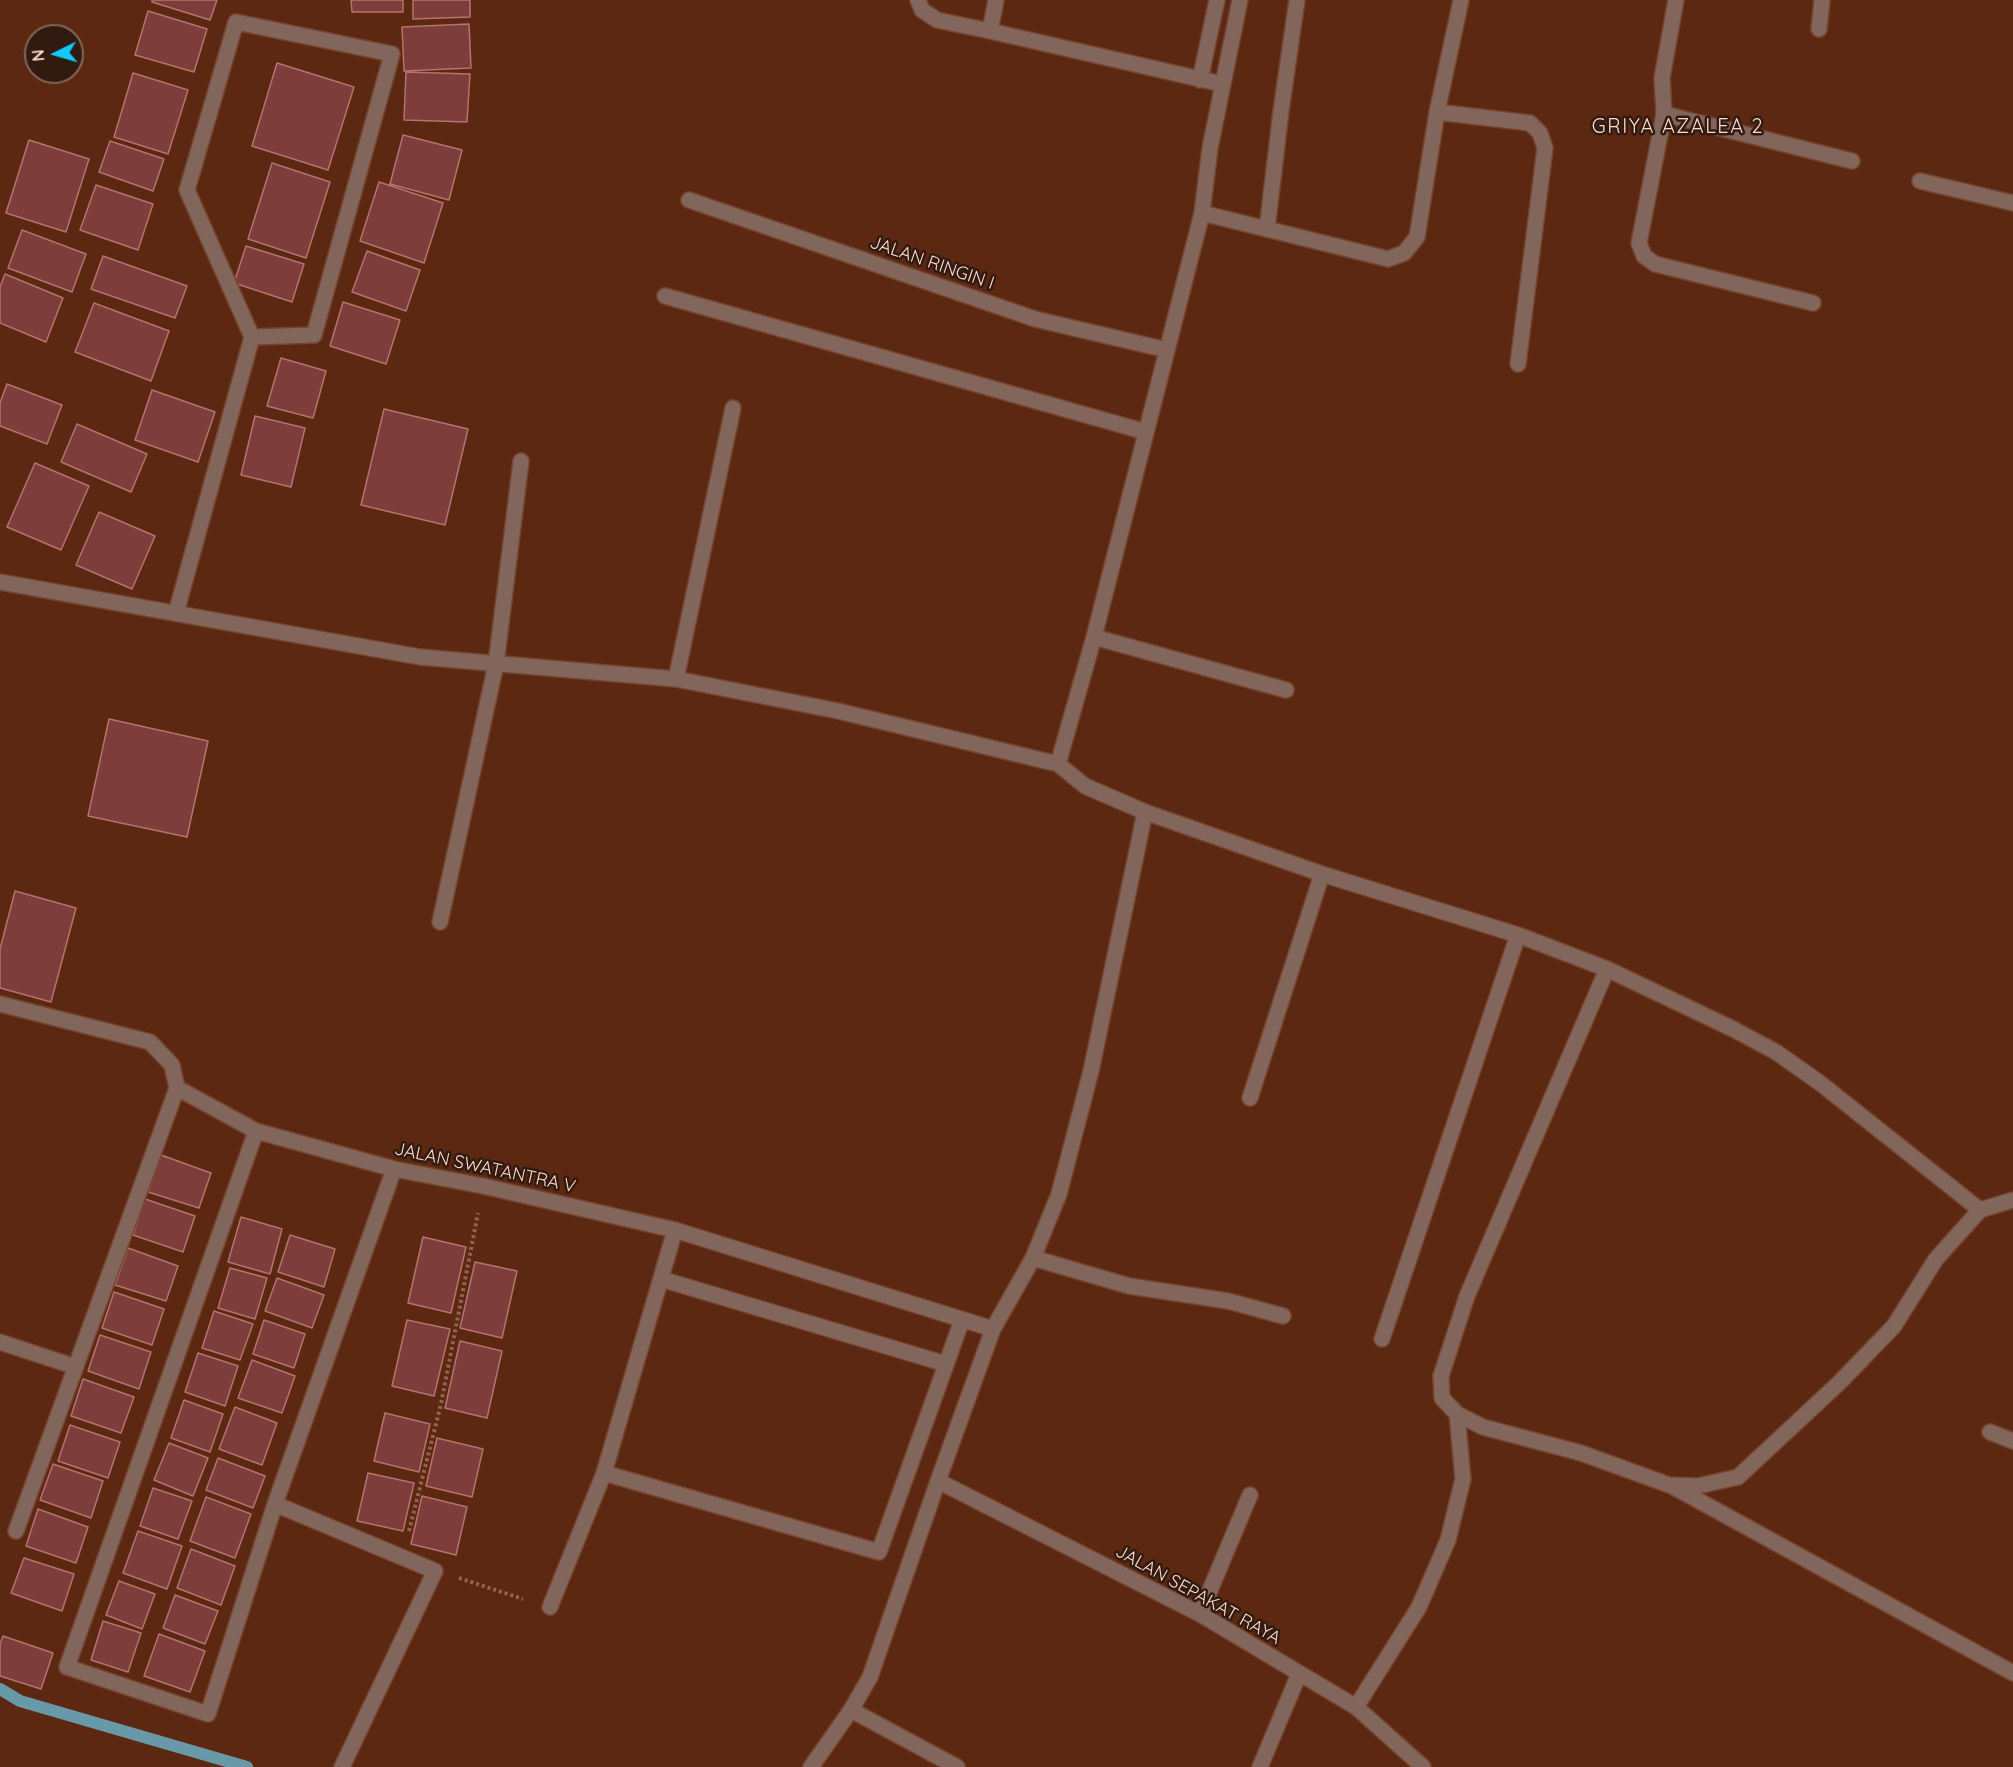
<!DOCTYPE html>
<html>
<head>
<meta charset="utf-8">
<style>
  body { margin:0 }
  #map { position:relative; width:2013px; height:1767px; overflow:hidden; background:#5c2811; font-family:Quicksand,sans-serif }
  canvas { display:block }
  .north { position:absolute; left:24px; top:24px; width:60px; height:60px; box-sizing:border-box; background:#311a10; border:2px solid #81665b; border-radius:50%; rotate:265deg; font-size:16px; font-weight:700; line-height:24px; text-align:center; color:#fad8cb }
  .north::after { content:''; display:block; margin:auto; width:21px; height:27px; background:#10cafa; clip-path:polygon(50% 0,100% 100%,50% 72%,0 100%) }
</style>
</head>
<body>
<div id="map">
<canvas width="2013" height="1767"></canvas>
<div class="north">N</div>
</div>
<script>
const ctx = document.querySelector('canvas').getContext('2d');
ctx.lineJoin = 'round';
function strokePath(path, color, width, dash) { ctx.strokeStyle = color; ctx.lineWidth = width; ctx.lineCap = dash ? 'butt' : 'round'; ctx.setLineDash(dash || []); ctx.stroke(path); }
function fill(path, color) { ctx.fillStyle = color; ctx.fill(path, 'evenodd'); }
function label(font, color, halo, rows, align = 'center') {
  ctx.font = font + ' Quicksand,sans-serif'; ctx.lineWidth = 5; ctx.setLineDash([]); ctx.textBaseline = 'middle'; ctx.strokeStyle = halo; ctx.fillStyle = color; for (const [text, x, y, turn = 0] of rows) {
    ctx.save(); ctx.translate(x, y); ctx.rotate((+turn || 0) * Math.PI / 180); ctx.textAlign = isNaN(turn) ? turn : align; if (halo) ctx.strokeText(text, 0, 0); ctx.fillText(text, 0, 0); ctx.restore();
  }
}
const stream = new Path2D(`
  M0,1689L20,1701L247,1767`);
const building = new Path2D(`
  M152,0H217L210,20L152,2Z
  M351,0H403V12H352Z
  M413,0H470V17L413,19Z
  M148,11L207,29L194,72L135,55Z
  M469,24L471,68L404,71L402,27Z
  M277,63L354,87L328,170L252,146Z
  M406,72L470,74L467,122L404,120Z
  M133,73L188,90L168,154L114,137Z
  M403,135L462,150L449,200L390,184Z
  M29,140L89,159L66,232L6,213Z
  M110,141L164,159L153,191L99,172Z
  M272,163L330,182L306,258L248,239Z
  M379,182L443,203L424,263L360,241Z
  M96,185L153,204L138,250L80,230Z
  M22,230L86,254L72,292L8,268Z
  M246,246L304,264L292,302L234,283Z
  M367,251L420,270L406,311L352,292Z
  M103,256L187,286L175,318L91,289Z
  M5,274L63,298L46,342L0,323V287Z
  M343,302L400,320L386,364L330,346Z
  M94,303L169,331L151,381L75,352Z
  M281,358L326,371L313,418L267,406Z
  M7,384L62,405L47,444L0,426V403Z
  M152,390L215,412L198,462L135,440Z
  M384,409L468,429L445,525L361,505Z
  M255,416L305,428L291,487L241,475Z
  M77,424L147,454L131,492L61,462Z
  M35,463L89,486L61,550L7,527Z
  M99,512L155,536L132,589L76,565Z
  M109,719L208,741L187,837L88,816Z
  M15,891L76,908L51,1002L0,988V949Z
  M161,1155L211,1173L199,1208L148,1192Z
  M145,1199L195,1216L183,1252L133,1235Z
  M241,1217L282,1229L270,1274L228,1262Z
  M290,1235L335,1249L324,1287L278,1272Z
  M423,1237L466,1247L451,1313L408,1303Z
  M128,1248L178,1266L166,1301L115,1285Z
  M475,1262L517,1271L502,1338L460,1328Z
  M230,1268L267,1278L255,1319L218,1308Z
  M277,1278L324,1295L312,1328L265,1311Z
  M114,1292L164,1309L152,1345L102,1328Z
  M214,1311L253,1324L240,1360L202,1348Z
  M264,1320L305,1334L294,1368L253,1354Z
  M407,1320L450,1329L434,1396L392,1386Z
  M100,1335L151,1352L139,1389L88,1371Z
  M460,1341L502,1351L487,1418L445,1408Z
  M198,1353L238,1366L225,1406L185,1392Z
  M252,1360L295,1376L282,1413L238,1398Z
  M83,1379L134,1397L121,1433L71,1416Z
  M184,1400L223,1414L210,1452L171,1438Z
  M235,1407L277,1423L262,1465L219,1449Z
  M385,1413L430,1424L419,1472L374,1461Z
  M70,1425L120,1442L108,1478L58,1461Z
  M437,1438L483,1449L472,1497L426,1486Z
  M169,1443L208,1458L193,1496L154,1480Z
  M218,1458L265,1476L253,1508L206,1490Z
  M53,1464L103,1481L91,1518L40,1500Z
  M368,1473L414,1483L403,1531L357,1521Z
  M153,1488L192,1501L178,1539L140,1526Z
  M422,1496L467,1507L456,1555L411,1544Z
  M206,1497L251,1514L235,1558L190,1541Z
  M38,1509L88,1527L76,1563L26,1546Z
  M138,1531L182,1546L167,1589L123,1573Z
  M191,1549L235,1566L221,1605L177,1588Z
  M24,1558L74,1574L62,1611L11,1593Z
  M119,1581L155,1594L142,1629L106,1615Z
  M175,1595L218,1611L205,1644L163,1628Z
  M103,1621L141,1633L128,1672L91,1660Z
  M159,1634L205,1651L190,1692L144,1676Z
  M3,1636L53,1653L41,1689L0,1676V1644Z`);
const path = new Path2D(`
  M409,1531L441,1404L478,1213
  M459,1578L523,1599`);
const minor = new Path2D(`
  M918,0L922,10L937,20L990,31
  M996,0L990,31L1222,84
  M1676,0L1662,78L1664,114L1639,243L1644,256L1655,264L1813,303
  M1819,29L1822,0
  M1200,80L1217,0
  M1437,112L1530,123L1540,133L1545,148L1518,364
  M1664,114L1852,161
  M1920,181L2013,203
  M689,200L1035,319L1167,350
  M1202,213L1388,259L1404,253L1417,237L1437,112L1461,0
  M1267,229L1281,111L1297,0
  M665,296L1146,432
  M0,582L420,657L676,679L838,711L1058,764L1085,786L1145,812L1322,874L1518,935L1607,969L1733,1029L1776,1052L1820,1083L1980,1210
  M176,613L252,337L187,190L236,22L392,54L314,335L252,337
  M1094,637L1286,690
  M676,679L733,408
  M1058,764L1094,637L1202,213L1210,148L1240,0
  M440,922L496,664L521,461
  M1607,969L1467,1296L1441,1376L1442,1398L1457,1414L1483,1427L1581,1453L1669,1485L1698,1486L1738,1477L1839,1383L1894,1326L1936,1259L1980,1210L2013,1200
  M0,1004L150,1042L172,1065L177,1088L256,1131L394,1169L483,1186L675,1230L993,1329
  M1250,1098L1322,874
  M256,1131L67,1667L208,1714L275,1504L394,1169
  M1033,1258L1129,1286L1228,1301L1283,1316
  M661,1279L946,1364
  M1382,1339L1518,935
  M0,1342L76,1367
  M1990,1432L2013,1441
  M604,1473L879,1552L962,1320
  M938,1481L1200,1614L1356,1707L1423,1767
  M1672,1486L2013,1673
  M275,1504L435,1571L342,1767
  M16,1531L177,1088
  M550,1607L604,1473L675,1230
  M1200,1614L1250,1495
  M1356,1707L1419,1607L1448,1540L1463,1479L1457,1414
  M851,1710L957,1767
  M811,1767L851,1710L870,1677L938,1481L993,1329L1033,1258L1059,1194L1091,1071L1145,812
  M1260,1767L1299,1674`);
const streetNames = [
  ["JALAN RINGIN I",932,263,19],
  ["JALAN SWATANTRA V",485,1168,12],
  ["JALAN SEPAKAT RAYA",1198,1595,29]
];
const neighbourhoodNames = [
  ["GRIYA AZALEA 2",1678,127]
];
strokePath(stream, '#6899a8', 12);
fill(building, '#7d3d3b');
strokePath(building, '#b4736f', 1.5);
strokePath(minor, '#75442f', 18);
strokePath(path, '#926450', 4, [3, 3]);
strokePath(minor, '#82665b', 15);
label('18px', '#fad8cb', '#311a10', streetNames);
ctx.letterSpacing = '1.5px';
label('20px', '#fad8cb', '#311a10', neighbourhoodNames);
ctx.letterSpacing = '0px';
</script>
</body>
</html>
